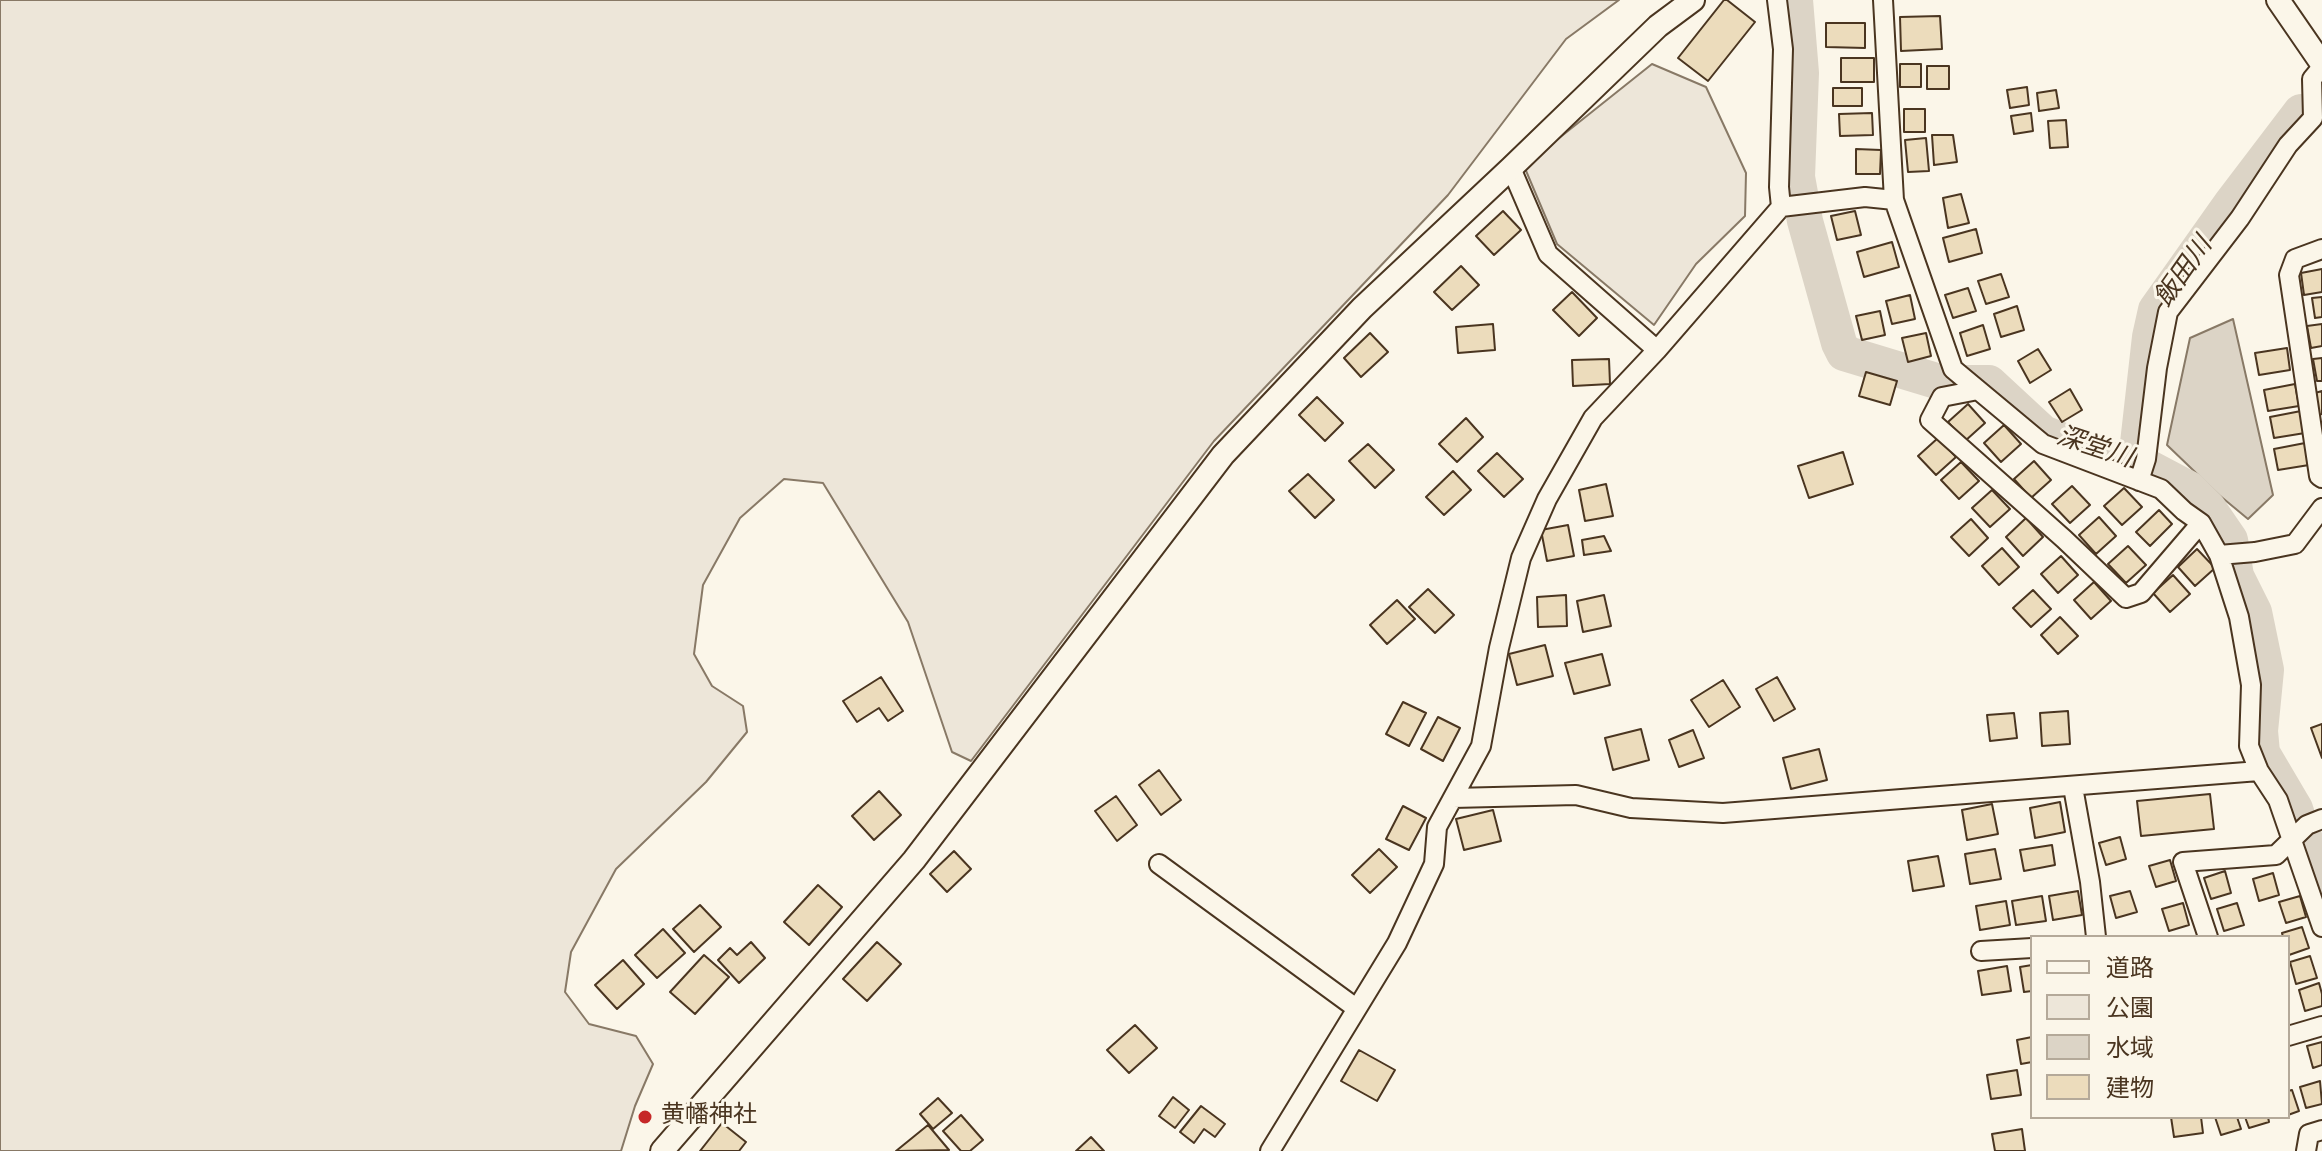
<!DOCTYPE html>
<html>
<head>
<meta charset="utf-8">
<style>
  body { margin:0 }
  #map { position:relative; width:2322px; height:1151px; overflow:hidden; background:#fbf6e9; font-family:"Source Sans 3","Noto Sans JP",sans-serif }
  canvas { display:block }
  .legend { position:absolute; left:2030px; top:935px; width:260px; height:184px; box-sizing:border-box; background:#fbf6e9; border:2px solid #b4a999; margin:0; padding:10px 14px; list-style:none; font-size:24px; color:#4a3520 }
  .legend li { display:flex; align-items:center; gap:16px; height:40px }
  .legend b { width:40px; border:2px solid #b4a999 }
</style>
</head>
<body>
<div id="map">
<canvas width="2322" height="1151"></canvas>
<ul class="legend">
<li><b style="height:10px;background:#fbf6e9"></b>道路</li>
<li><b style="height:22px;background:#ede6d9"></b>公園</li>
<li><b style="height:22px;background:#dcd4c6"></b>水域</li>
<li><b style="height:22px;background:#ecdcbc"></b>建物</li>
</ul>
</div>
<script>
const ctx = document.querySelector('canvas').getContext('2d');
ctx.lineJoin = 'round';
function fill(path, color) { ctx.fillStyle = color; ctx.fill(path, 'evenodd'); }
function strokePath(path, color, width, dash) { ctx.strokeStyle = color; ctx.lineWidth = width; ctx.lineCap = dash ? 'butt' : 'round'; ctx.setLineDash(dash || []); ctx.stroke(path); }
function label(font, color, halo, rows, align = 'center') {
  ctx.font = font + ' "Source Sans 3","Noto Sans JP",sans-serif'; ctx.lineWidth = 6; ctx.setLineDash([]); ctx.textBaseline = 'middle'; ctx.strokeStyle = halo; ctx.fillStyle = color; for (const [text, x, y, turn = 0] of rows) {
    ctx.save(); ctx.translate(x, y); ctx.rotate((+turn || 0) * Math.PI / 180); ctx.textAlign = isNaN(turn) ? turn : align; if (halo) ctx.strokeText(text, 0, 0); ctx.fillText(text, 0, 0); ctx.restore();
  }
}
const green = new Path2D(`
  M0,0H1619L1566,39L1448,195L1214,441L971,761L952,752L908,622L823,483L784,479L740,518L703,585L694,654L712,686L743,706L747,732L706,782L616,869L571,952L565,992L589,1024L636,1036L653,1064L635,1106L621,1151H0Z
  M1652,64L1706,87L1746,173L1745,216L1696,264L1654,325L1557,244L1524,166Z`);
const water = new Path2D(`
  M2233,319L2273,495L2248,519L2219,495L2167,445L2190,338Z`);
const river = new Path2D(`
  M1795,0L1801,73L1797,177L1805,221L1839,343L1844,353L1943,383H1989L2043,433L2112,460L2136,461L2189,489L2208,508L2230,540L2236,576L2254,612L2266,670L2260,731L2262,753L2295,809L2322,891
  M2136,461L2150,337L2156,310L2231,204L2301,112`);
const building = new Path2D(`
  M1724,0H1727L1755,22L1708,81L1678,58Z
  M1940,16L1942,49L1901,51L1900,17Z
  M1826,23H1865V48L1826,47Z
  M1841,58H1874V82H1841Z
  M1900,64H1921V87H1900Z
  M1927,66H1949V89H1927Z
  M2027,87L2029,105L2010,108L2007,90Z
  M1833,88H1862V106H1833Z
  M2056,90L2059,108L2039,111L2037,93Z
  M1904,109H1925V132H1904Z
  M1872,113L1873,135L1840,136L1839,114Z
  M2031,113L2033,131L2014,134L2011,116Z
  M2066,120L2068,147L2050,148L2048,121Z
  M1932,135H1953L1957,162L1934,165Z
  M1926,138L1929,171L1908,172L1905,140Z
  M1856,149L1881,150L1880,174H1856Z
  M1961,194L1969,223L1948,228L1943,198Z
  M1503,211L1521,230L1494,255L1476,236Z
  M1855,211L1861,235L1837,240L1831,216Z
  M1976,229L1982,253L1949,262L1943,238Z
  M1892,242L1899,267L1864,277L1857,252Z
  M1461,266L1479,285L1452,310L1434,292Z
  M2322,269V292L2304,295L2301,273Z
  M2001,274L2009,297L1986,304L1978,281Z
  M1968,288L1976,311L1953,318L1945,295Z
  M1572,292L1597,318L1579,336L1553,310Z
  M1910,295L1915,319L1892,324L1886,301Z
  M2322,297V317L2315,318L2312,298Z
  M2017,306L2024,330L2001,337L1994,314Z
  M1880,311L1885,335L1862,340L1856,316Z
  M1493,324L1495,350L1458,353L1456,327Z
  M2322,324V346L2311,348L2307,326Z
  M1983,325L1990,349L1967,356L1960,333Z
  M1370,333L1388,352L1361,377L1344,358Z
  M1926,333L1931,356L1908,362L1902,338Z
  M2287,348L2290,370L2259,375L2255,353Z
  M2038,349L2051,370L2030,383L2018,361Z
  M2322,358V381H2317L2313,359Z
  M1609,359L1610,384L1573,386L1572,360Z
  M1866,372L1897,381L1890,405L1859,396Z
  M2295,384L2299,406L2268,411L2264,390Z
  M2070,389L2082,410L2062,422L2049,402Z
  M2322,391V414L2319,415L2315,393Z
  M1317,397L1343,423L1325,441L1299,415Z
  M1968,404L1985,423L1965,441L1948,422Z
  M2301,411L2305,433L2274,438L2270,417Z
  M1466,418L1483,437L1457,462L1439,444Z
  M2004,425L2021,444L2001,462L1984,443Z
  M1938,438L1956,457L1936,475L1918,456Z
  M2305,443L2309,465L2278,470L2274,449Z
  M1368,444L1394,470L1375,488L1349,461Z
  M1843,452L1853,484L1809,498L1798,466Z
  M1497,453L1523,479L1504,497L1478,471Z
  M2034,461L2051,480L2031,498L2014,479Z
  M1961,462L1979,481L1959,499L1941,480Z
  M1453,471L1471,490L1444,515L1426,497Z
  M1308,474L1334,500L1315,518L1289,491Z
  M1606,484L1613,516L1585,521L1579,490Z
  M2072,486L2090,505L2070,523L2052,504Z
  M2124,488L2142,507L2122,525L2104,506Z
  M1992,490L2010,509L1990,527L1972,508Z
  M2159,510L2172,524L2150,546L2136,532Z
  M2099,517L2116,536L2096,554L2079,535Z
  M2026,518L2043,537L2023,556L2006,537Z
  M1971,519L1988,538L1969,556L1951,537Z
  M1568,525L1574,556L1547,561L1541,530Z
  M1604,536L1611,551L1584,555L1582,540Z
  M2128,546L2146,565L2126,583L2108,564Z
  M2002,548L2019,567L1999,585L1982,566Z
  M2197,549L2215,568L2195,586L2178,567Z
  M2061,556L2078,575L2058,593L2041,574Z
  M2173,575L2190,594L2170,612L2153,593Z
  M2094,582L2111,601L2091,619L2074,600Z
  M1428,589L1454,615L1435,633L1409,607Z
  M2033,590L2051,609L2031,627L2013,608Z
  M1566,595L1567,626L1538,627L1537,597Z
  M1604,595L1611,626L1583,632L1577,601Z
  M1397,600L1415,619L1387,644L1370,625Z
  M2060,617L2078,636L2058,654L2041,635Z
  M1545,645L1553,676L1517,685L1509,654Z
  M1602,654L1610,685L1574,694L1565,663Z
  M881,677L903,711L888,721L879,708L857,722L843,701Z
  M1777,677L1795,709L1774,721L1756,689Z
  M1723,680L1740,707L1709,727L1691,700Z
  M1403,702L1426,713L1409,746L1386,734Z
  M2068,711L2070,744L2042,746L2040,713Z
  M2014,713L2017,738L1990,741L1987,715Z
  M1438,717L1460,728L1443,761L1421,749Z
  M2322,724V758L2311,728Z
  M1641,729L1649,760L1613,770L1605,738Z
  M1693,730L1704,758L1679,767L1669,740Z
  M1819,749L1827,780L1791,789L1783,758Z
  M1159,770L1181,800L1161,815L1139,785Z
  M879,791L901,815L874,840L852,816Z
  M2210,794L2214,829L2141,836L2137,801Z
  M1116,796L1137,825L1117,841L1095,811Z
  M2060,802L2065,832L2035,838L2030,808Z
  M1992,804L1998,834L1967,840L1962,810Z
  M1403,806L1426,818L1409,850L1386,839Z
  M1493,810L1501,841L1464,850L1456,819Z
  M2120,837L2126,859L2106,865L2099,843Z
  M2052,845L2055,865L2024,871L2020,850Z
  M1379,849L1397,867L1370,893L1352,875Z
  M1995,849L2001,879L1970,884L1965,854Z
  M954,851L971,869L947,892L930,874Z
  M1938,856L1944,886L1913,891L1908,861Z
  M2170,860L2176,881L2156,887L2149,866Z
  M2225,871L2231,893L2211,899L2204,878Z
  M2273,873L2279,895L2259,901L2253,879Z
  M818,885L842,907L809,945L784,922Z
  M2078,891L2082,915L2053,920L2049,896Z
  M2130,891L2137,912L2116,918L2110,896Z
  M2042,896L2046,921L2016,925L2012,901Z
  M2300,896L2306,917L2286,923L2279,902Z
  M2006,901L2010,925L1980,930L1976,906Z
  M2183,903L2189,925L2169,931L2162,909Z
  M2237,903L2244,925L2224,931L2217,909Z
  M700,905L721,927L694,952L673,929Z
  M2302,927L2309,948L2289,955L2288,937H2283L2282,933Z
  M663,929L685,953L657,978L635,955Z
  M751,942L765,958L739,983L718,960L730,948L737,955Z
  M877,942L901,964L867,1001L843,979Z
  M704,955L729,977L695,1014L670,992Z
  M2310,956L2317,978L2296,984L2290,962Z
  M623,960L644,984L617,1009L595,985Z
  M2032,965V991L2024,992L2020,967Z
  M2007,966L2011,991L1982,995L1978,971Z
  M2319,983L2322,994V1006L2305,1011L2299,990Z
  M1135,1025L1157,1048L1129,1073L1107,1050Z
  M2032,1037V1062L2021,1064L2017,1040Z
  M2322,1042V1065L2313,1068L2307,1046Z
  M1359,1050L1395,1070L1377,1101L1341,1081Z
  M2017,1070L2021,1095L1991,1099L1987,1075Z
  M2320,1081L2322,1104L2306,1108L2300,1087Z
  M2292,1090L2299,1111L2288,1115V1091Z
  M1173,1097L1189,1110L1175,1128L1159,1116Z
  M938,1098L952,1113L933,1129L920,1114Z
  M1201,1106L1225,1124L1215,1137L1204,1129L1194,1143L1180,1132Z
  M961,1115L983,1140L970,1151H961L943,1131Z
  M2171,1117H2201L2203,1133L2174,1137Z
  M2215,1117H2237L2241,1129L2221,1135Z
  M2245,1117H2268L2269,1122L2249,1128Z
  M722,1123L746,1142L739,1151H700Z
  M928,1125L949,1150L896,1151Z
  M2022,1129L2025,1151H1995L1992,1134Z
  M1091,1137L1104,1151H1076Z`);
const minor = new Path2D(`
  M1883,0L1894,200
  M1511,168L1548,254L1657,350
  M1781,207L1865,197L1894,200L1953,369L2043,444L2161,489L2184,511L2201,523L2219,555L2239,617L2251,685L2249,746L2259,771L2278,800L2322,927
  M2322,249L2295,259L2289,275L2319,476L2322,478
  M1978,390L1942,397L1930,420L2064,539L2126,598L2141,593L2201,523
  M2139,481L2146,459L2157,368L2168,312L2240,218L2288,145L2313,118L2312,79L2322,67
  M2219,555L2255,552L2295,544L2322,508
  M2073,787L2090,882L2096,937
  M1453,798L1576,795L1631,808L1723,813L2259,771
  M1159,864L1356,1008
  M2208,937L2183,862L2276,855L2307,825L2322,819
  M1981,951L2032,948
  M2288,1036L2322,1026
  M1270,1151L1397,943L1434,864L1437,827L1481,746L1499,648L1521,558L1547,499L1593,418L1657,350L1781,207L1779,187L1783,49L1777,0
  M2306,1151L2309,1134L2322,1130`);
const tertiary = new Path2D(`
  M2278,0L2322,64
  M662,1151L914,860L1223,455L1362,308L1511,168L1658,26L1693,0`);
const markers = [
  [645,1117,8,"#c62828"]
];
const poiNames = [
  ["黄幡神社",661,1117]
];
const waterNames = [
  ["飯田川",2185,273,-55],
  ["深堂川",2094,449,18]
];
fill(green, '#ede6d9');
strokePath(green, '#887966', 2);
fill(water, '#dcd4c6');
strokePath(water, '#887966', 2);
strokePath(river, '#dcd4c6', 36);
fill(building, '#ecdcbc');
strokePath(building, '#4a3520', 2);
strokePath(minor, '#4a3520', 22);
strokePath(tertiary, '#4a3520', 26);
strokePath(minor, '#fbf6e9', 18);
strokePath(tertiary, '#fbf6e9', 22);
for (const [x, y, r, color] of markers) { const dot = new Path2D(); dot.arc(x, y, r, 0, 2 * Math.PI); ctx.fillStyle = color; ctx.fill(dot); strokePath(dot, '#fbf6e9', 3); }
label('24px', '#4a3520', '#fbf6e9', poiNames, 'left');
label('italic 26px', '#4a3520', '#fbf6e9', waterNames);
</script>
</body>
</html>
